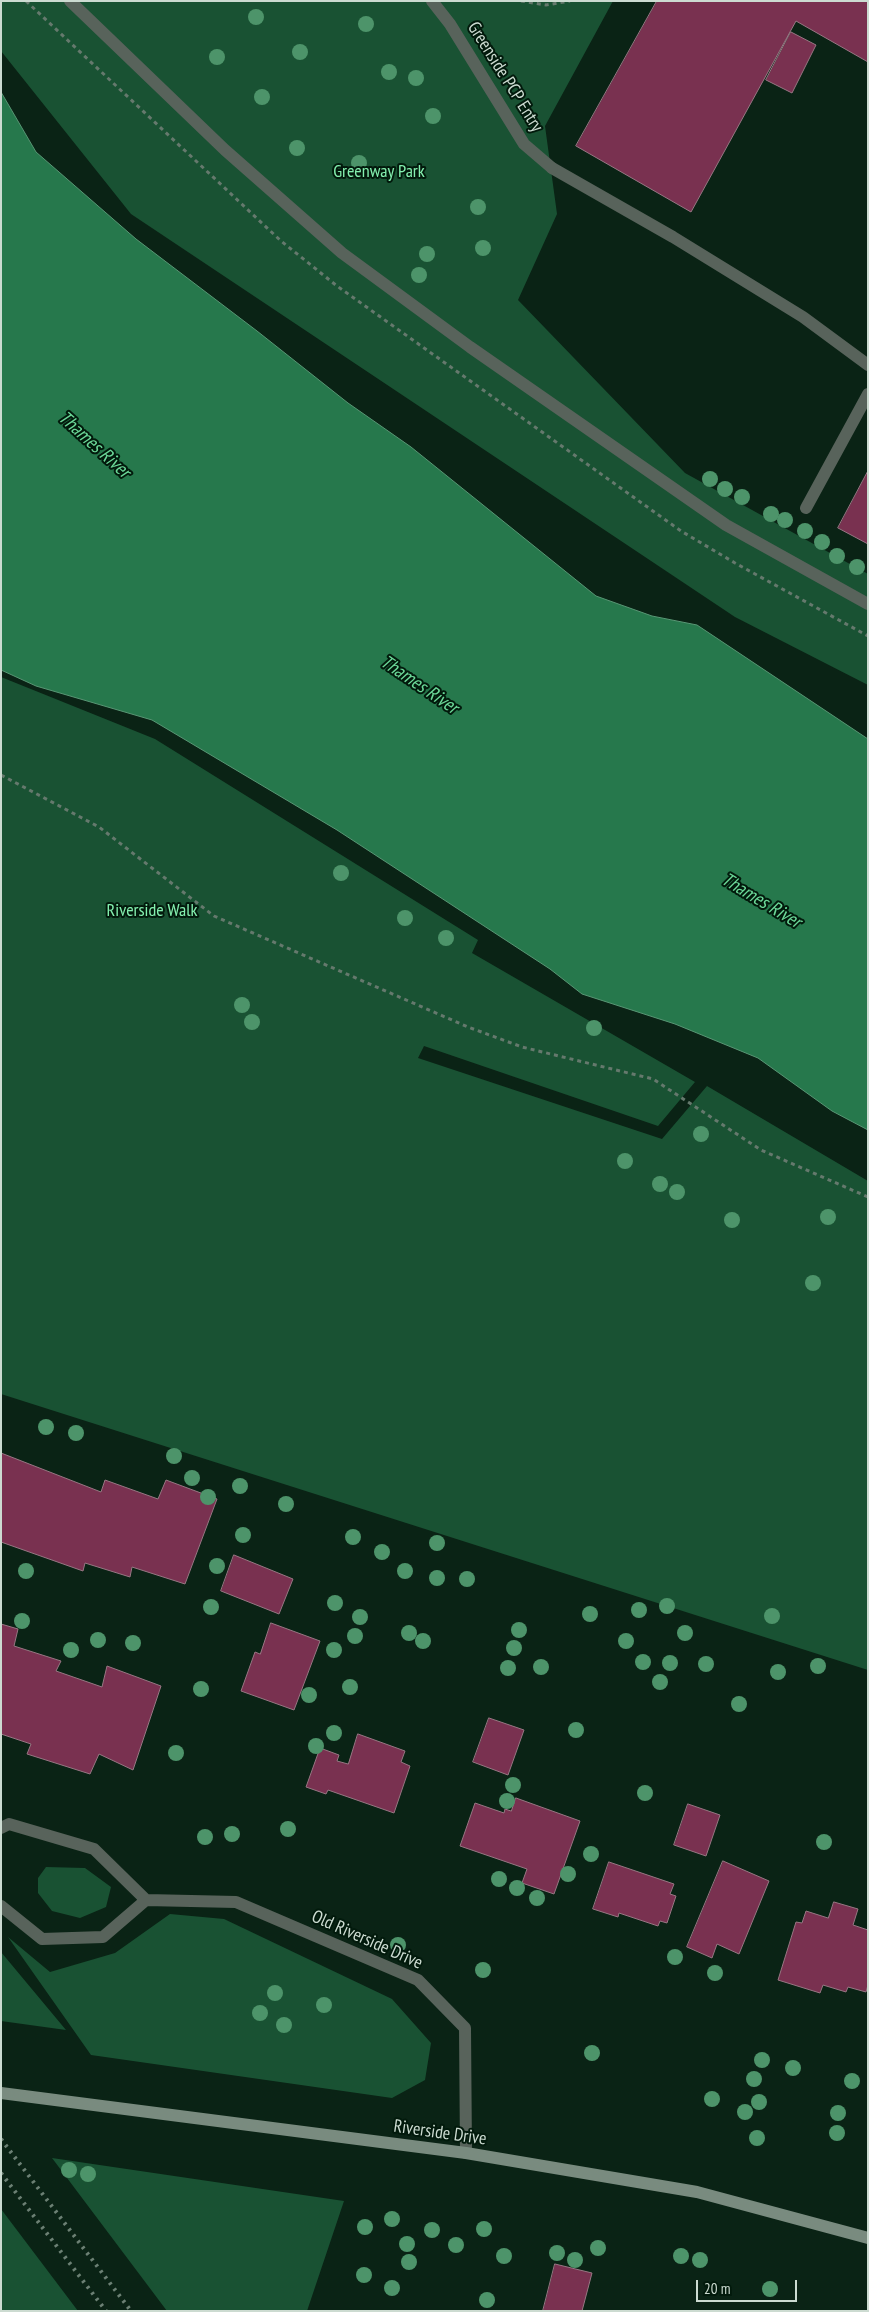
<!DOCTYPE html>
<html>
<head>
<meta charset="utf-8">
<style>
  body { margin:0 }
  #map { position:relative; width:869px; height:2312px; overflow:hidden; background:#0a2315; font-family:"PT Sans Narrow",sans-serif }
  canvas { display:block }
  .frame { position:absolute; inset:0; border:2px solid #ccdbd1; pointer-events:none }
  .scale { position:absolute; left:696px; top:2280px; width:101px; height:22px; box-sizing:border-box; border:2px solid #ccdbd1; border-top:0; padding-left:6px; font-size:15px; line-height:18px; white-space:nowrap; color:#ccdbd1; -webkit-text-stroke:4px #021a0c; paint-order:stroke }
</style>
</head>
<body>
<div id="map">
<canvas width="869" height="2312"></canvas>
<div class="frame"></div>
<div class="scale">20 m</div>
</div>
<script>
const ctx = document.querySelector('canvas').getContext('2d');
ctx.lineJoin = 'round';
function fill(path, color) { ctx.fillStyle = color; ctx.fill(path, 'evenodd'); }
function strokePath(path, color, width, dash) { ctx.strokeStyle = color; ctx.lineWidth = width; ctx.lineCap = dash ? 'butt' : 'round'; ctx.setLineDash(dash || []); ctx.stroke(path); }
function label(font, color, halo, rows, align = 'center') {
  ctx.font = font + ' "PT Sans Narrow",sans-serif'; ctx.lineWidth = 4; ctx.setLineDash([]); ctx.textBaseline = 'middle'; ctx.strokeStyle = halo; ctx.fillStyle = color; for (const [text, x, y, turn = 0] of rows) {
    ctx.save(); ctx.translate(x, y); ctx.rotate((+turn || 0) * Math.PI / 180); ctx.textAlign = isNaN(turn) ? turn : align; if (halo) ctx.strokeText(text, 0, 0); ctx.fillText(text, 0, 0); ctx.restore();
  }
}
const green = new Path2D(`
  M1,1H613L545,126L557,214L518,300L685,473L868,574V685L735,617L131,214L1,51Z
  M1,677L155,739L478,940L472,953L695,1082L658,1126L424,1046L418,1058L662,1139L707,1086L868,1181V1670L1,1394Z
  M46,1867L85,1868L111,1887L106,1907L80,1918L52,1911L38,1893V1878Z
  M170,1914L224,1919L392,1999L431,2043L425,2080L392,2098L91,2055L8,1937L50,1972L115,1953Z
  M1,1952L66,2030L1,2021Z
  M52,2158L344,2201L307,2311H167Z
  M1,2209L78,2311H1Z`);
const water = new Path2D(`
  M1,92L36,152L136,239L257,331L348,403L411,447L596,596L652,616L697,625L868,739V1130L832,1111L758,1058L675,1024L582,994L550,969L337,830L152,720L36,686L1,670Z`);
const building = new Path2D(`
  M657,1H868V62L796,21L691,212L576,146Z
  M791,32L816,45L792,93L766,80Z
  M868,471V544L838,528Z
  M1,1453L101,1492L105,1480L158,1499L166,1480L217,1499L185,1584L132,1567L130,1577L85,1563L83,1571L1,1542Z
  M234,1555L293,1579L279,1614L221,1591Z
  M271,1623L320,1641L294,1710L241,1691L255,1652L260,1654Z
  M1,1624L18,1629L14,1646L61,1661L56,1671L102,1687L107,1666L161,1686L133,1770L99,1754L90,1774L27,1754L31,1744L1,1734Z
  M489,1718L524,1730L508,1775L473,1762Z
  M358,1734L405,1751L401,1762L410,1766L394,1813L328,1790L326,1794L306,1787L320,1748L339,1755L337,1761L348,1764Z
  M516,1798L580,1821L554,1894L522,1883L527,1869L460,1846L475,1803L504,1813L505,1809L511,1811Z
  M688,1804L720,1815L706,1856L674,1845Z
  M723,1861L769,1881L739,1954L717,1944L712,1958L687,1947Z
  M609,1862L674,1884L670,1894L676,1896L667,1923L660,1921L658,1926L619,1913L618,1917L593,1909Z
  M834,1902L858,1909L853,1925L868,1930V1985L866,1992L848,1987L846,1992L823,1985L820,1993L778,1980L796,1922L802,1923L806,1911L828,1918Z
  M555,2264L592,2273L582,2311H543Z`);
const path = new Path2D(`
  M26,1L281,241L337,286L681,531L735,563L868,636
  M521,1L546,5L570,1
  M1,775L99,827L214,916L468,1027L522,1047L653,1079L761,1150L868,1197`);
const service = new Path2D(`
  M70,1L225,150L342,253L470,347L726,525L868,604
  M552,168L673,237L803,317L868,365
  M806,508L868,394`);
const minor = new Path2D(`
  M432,1L450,24L524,144L552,168
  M1,1828L9,1824L94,1849L146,1900L236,1902L418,1980L465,2028L466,2153
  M1,1906L42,1939L103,1937L146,1900`);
const secondary = new Path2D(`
  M1,2093L466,2153L697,2192L868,2238`);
const rail = new Path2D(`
  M1,2139L131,2311
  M1,2173L106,2311`);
const trees = [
  [256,17],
  [366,24],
  [300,52],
  [217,57],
  [389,72],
  [416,78],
  [262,97],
  [433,116],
  [297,148],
  [359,163],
  [478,207],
  [483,248],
  [427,254],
  [419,275],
  [710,479],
  [725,489],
  [742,497],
  [771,514],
  [785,520],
  [805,531],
  [822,542],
  [837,556],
  [857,567],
  [341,873],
  [405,918],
  [446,938],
  [242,1005],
  [252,1022],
  [594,1028],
  [701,1134],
  [625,1161],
  [660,1184],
  [677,1192],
  [828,1217],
  [732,1220],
  [813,1283],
  [46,1427],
  [76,1433],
  [174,1456],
  [192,1478],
  [240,1486],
  [208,1497],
  [286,1504],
  [243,1535],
  [353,1537],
  [437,1543],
  [382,1552],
  [217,1566],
  [26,1571],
  [405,1571],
  [437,1578],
  [467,1579],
  [335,1603],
  [667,1606],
  [211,1607],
  [639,1610],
  [590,1614],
  [772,1616],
  [360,1617],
  [22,1621],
  [519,1630],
  [409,1633],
  [685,1633],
  [355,1636],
  [98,1640],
  [423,1641],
  [626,1641],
  [133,1643],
  [514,1648],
  [71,1650],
  [334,1650],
  [643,1662],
  [670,1663],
  [706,1664],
  [818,1666],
  [541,1667],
  [508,1668],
  [778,1672],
  [660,1682],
  [350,1687],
  [201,1689],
  [309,1695],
  [739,1704],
  [576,1730],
  [334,1733],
  [316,1746],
  [176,1753],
  [513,1785],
  [645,1793],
  [507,1801],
  [288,1829],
  [232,1834],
  [205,1837],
  [824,1842],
  [591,1854],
  [568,1874],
  [499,1879],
  [517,1888],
  [537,1898],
  [398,1945],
  [675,1957],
  [483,1970],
  [715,1973],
  [275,1993],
  [324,2005],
  [260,2013],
  [284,2025],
  [592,2053],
  [762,2060],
  [793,2068],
  [754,2079],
  [852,2081],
  [712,2099],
  [759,2102],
  [745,2112],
  [838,2113],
  [837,2133],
  [757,2138],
  [69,2170],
  [88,2174],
  [392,2219],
  [365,2227],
  [484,2229],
  [432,2230],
  [407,2244],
  [456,2245],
  [598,2248],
  [557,2253],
  [504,2256],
  [681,2256],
  [575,2260],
  [700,2260],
  [409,2262],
  [364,2275],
  [392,2288],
  [770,2289],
  [487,2300]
];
const streetNames = [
  ["Greenside PCP Entry",505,77,58],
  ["Old Riverside Drive",367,1940,24],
  ["Riverside Drive",440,2133,8]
];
const parkNames = [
  ["Greenway Park",379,172],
  ["Riverside Walk",152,911]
];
const waterNames = [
  ["Thames River",94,445,42],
  ["Thames River",419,685,34],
  ["Thames River",761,901,31]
];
fill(green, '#195233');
fill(water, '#26784c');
strokePath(water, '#589674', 1);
fill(building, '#793150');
strokePath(building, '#977783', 1);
strokePath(path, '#65796d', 3, [4, 4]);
strokePath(service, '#58635b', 12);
strokePath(minor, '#58635b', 12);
strokePath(secondary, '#798b7f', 12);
strokePath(rail, '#6c8074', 4, [2.5, 5]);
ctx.fillStyle = '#4d946a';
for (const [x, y] of trees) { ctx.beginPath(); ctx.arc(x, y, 8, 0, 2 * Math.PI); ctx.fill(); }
label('18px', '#ccdbd1', '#021a0c', streetNames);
label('18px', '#84f0af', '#021a0c', parkNames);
label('italic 19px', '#6bd898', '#021a0c', waterNames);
</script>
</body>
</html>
